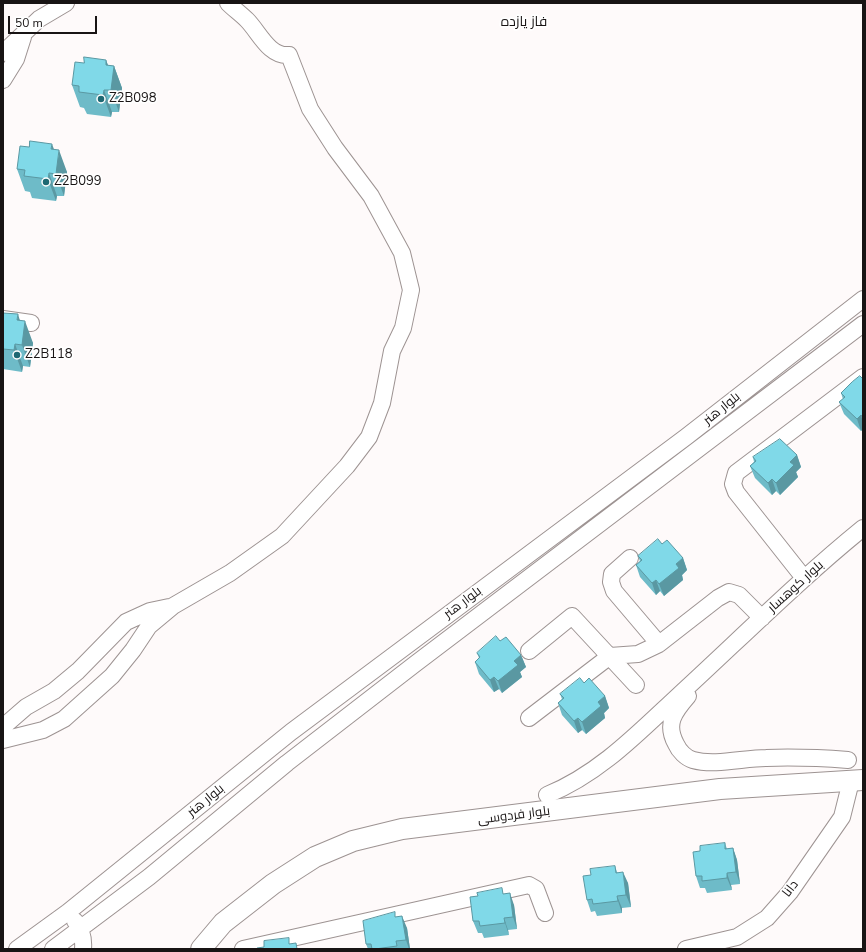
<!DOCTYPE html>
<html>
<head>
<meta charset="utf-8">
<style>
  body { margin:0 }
  #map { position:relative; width:866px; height:952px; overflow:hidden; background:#fefafa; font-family:"Nunito Sans",sans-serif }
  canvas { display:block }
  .frame { position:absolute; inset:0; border:4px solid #181414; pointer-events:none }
  .scale { position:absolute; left:8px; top:16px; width:89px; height:18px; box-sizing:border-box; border:2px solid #181414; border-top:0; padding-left:5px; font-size:12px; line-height:14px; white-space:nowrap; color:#181414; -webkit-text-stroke:3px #fff; paint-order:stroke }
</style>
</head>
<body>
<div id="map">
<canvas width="866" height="952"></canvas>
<div class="frame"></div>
<div class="scale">50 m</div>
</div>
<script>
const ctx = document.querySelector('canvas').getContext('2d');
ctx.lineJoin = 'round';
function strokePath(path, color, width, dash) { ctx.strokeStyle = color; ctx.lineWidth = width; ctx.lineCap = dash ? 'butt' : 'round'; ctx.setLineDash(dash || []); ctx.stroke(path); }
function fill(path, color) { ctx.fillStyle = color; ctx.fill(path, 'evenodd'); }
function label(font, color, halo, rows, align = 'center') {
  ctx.font = font + ' "Nunito Sans",Cairo,sans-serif'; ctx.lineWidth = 3.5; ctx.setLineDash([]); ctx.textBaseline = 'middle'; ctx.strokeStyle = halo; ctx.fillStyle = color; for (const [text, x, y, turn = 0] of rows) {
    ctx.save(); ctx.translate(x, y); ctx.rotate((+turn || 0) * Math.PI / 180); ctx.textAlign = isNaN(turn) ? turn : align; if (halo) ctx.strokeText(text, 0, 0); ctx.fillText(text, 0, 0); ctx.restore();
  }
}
const minor = new Path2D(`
  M3,53L39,19L66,3
  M3,80L16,59L23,37
  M3,319L31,323
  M630,558L612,574L611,582L614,591L659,644
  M804,578L736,492L733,484L736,473L863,377
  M529,651L572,616L636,685
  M688,696C674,712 665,724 676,744C679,751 686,758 693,760C715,766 744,758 766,758C794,757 821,758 848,760
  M529,718L610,656L638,654L659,644L718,598L729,592L739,595L762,618
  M3,727L26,707L54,691L78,671L126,622L150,611L169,607
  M3,740L43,730L64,719L112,676L133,650L149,626L173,606L230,573L282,536L347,466L369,437L382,403L392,351L403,328L411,290L402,253L371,196L335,148L310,109L289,55C269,57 259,32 247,20C241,14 234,9 228,3
  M547,795C599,774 638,733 679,695C740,639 799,580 863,528
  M75,921C82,930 84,938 83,949
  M17,949L68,912L291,732L686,437L863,299
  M53,949L149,877L287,763L415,664L863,324
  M243,949L529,885L536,889L545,913
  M686,949L737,937L767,918L790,892L842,817L851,781`);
const major = new Path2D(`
  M201,949L223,923L273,884L315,857L353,841L402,829L720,789L863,780`);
const wall = new Path2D(`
  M106,60L108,65L114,66L122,88L119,112H112L111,117L87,114L84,108L80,107L72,85L84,63Z
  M54,149L67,172L64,196H57L56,201L32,198L30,192L25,191L17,169Z
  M3,313L20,320L33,343L30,367L23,366L22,372L3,369Z
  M863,379V429L861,431L844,414L839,402L843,399L841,393Z
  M797,455L801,467L796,472L798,477L780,495L776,491L772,495L755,478L750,466L754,462L753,457Z
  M662,544L683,558L687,570L682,575L683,580L664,596L660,591L656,595L640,577L636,565L640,561L638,556Z
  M500,641L521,655L526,667L520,672L522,677L502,693L499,689L494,692L479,674L475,662L479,658L477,653Z
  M584,683L605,696L609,708L604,713L605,718L586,734L582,730L578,733L562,715L558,703L562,699L560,694Z
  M725,843L727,849L733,848L737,860L740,884L731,885L732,890L707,893L705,888H700L696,876L700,851Z
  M615,866L617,872L628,883L631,907L622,908V913L597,916L595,911L591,912L587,900L591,875Z
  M504,894L514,905L517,929L508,930L509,935L484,938L482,933H478L473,921Z
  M396,917L407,928L410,949H368L366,944Z`);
const shadedWall = new Path2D(`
  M106,60L112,77L114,66L122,88L119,112L111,90L106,65Z
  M104,90L112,112L111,117L103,95Z
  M52,144L58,160L59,150L67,172L64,196L56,174L51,149Z
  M49,173L57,196L56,201L48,179Z
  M18,314L23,331L25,321L33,343L30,367L22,345L17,320Z
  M15,344L23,366L22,372L14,350Z
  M861,415L863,422V429L861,431L857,419Z
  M797,455L801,467L796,472L798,477L780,495L776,483L790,462Z
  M772,479L776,491L772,495L768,483Z
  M683,558L687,570L682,575L683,580L664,596L659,584L676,564Z
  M656,580L660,591L656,595L652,583Z
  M521,655L526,667L520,672L522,677L502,693L498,681L514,661Z
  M494,677L499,689L494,692L490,680Z
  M605,696L609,708L604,713L605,718L586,734L582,722L598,702Z
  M578,718L582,730L578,733L574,721Z
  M733,848L737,860L740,884L736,872Z
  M623,872L628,883L631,907L626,895Z
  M727,873L731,885L732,890L727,878Z
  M510,893L514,905L517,929L513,917Z
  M617,896L622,908V913L618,901Z
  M402,916L407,928L410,949H409L406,940Z
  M504,918L508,930L509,935L505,923Z`);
const building = new Path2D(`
  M84,57L106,60V65L114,66L111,90H104L103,95L79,92V86L72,85L75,62L84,63Z
  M30,141L52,144L51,149L59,150L56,174L49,173L48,179L24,176L25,170L17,169L20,146L29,147Z
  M3,313L18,314L17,320L25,321L22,345L15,344L14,350L3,349Z
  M860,376L863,379V418L861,415L857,419L839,402L845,397L841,393L852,382Z
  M780,439L797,455L790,462L794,465L776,483L772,479L768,483L750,466L756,461L753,457Z
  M658,539L662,544L667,540L683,558L676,564L679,568L659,584L656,580L652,583L636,565L642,560L638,556Z
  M496,636L500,641L506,637L521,655L514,661L518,665L498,681L494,677L490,680L475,662L480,657L477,653Z
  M580,678L584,683L589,678L605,696L598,702L601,706L582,722L578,718L574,721L558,703L564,698L560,694Z
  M725,843V849L733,848L736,872L727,873V878L702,881V876H696L693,852L700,851V846Z
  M615,866L616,873L623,872L626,895L617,896L618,901L593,904L592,899L587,900L583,876L591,875L590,869Z
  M502,888L503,894L510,893L513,917L504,918L505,923L480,926L479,921H473L470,897L478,896L477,893Z
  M395,912V917L402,916L406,940L396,941L397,946L375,949H372L371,944H366L363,921Z
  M289,938V944L296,943L297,949H257V948L264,947V941Z`);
const markers = [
  [101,99,4,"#1e6873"],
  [46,182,4,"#1e6873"],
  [17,355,4,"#1e6873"]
];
const poiNames = [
  ["Z2B098",109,99],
  ["Z2B099",54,182],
  ["Z2B118",25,355]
];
const streetNames = [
  ["بلوار هنر",722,409,-39],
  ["بلوار کوهسار",796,587,-42],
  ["بلوار هنر",463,603,-37],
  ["بلوار هنر",206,801,-39],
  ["بلوار فردوسی",514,816,-7],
  ["دانا",791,889,-52]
];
const neighbourhoodNames = [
  ["فاز یازده",524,23]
];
strokePath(minor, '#9d9392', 18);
strokePath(major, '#9d9392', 22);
strokePath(minor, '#fff', 16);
strokePath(major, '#fff', 20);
fill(wall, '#6ebbc8');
fill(shadedWall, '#5a98a2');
fill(building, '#80d9e8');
strokePath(building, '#5a98a2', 1);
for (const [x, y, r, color] of markers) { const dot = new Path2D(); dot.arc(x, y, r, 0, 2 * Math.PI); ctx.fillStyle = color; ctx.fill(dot); strokePath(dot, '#fff', 1.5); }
label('13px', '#181414', '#fff', poiNames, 'left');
label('13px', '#181414', '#fff', streetNames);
label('14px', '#181414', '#fff', neighbourhoodNames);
</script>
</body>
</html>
